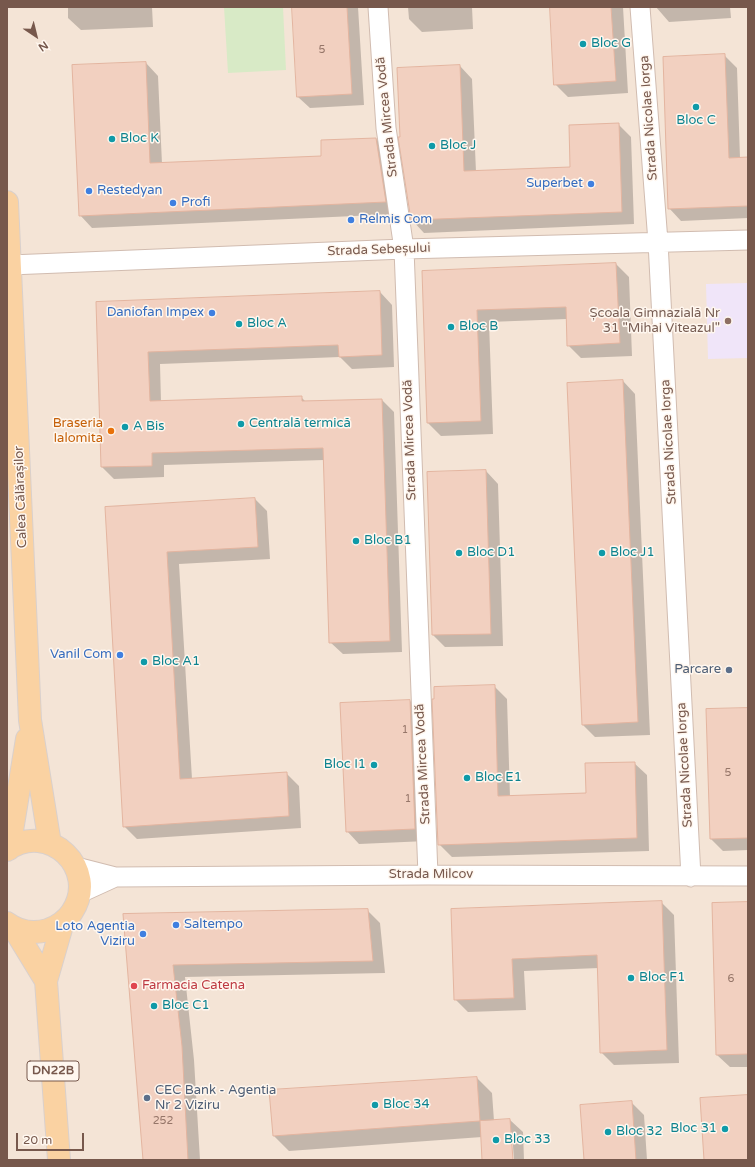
<!DOCTYPE html>
<html>
<head>
<meta charset="utf-8">
<style>
  body { margin:0 }
  #map { position:relative; width:755px; height:1167px; overflow:hidden; background:#fcf3e8; font-family:"Varela Round",sans-serif }
  canvas { display:block }
  .frame { position:absolute; inset:0; border:8px solid #77584c; pointer-events:none }
  .north { position:absolute; left:16px; top:16px; width:40px; height:40px; -webkit-text-stroke:3px #fff7ef; paint-order:stroke; rotate:145deg; font-size:11px; font-weight:700; line-height:16px; text-align:center; color:#77584c }
  .north::after { content:''; display:block; margin:auto; width:14px; height:18px; background:#77584c; clip-path:polygon(50% 0,100% 100%,50% 72%,0 100%) }
  .scale { position:absolute; left:16px; top:1133px; width:68px; height:18px; box-sizing:border-box; border:2px solid #77584c; border-top:0; padding-left:5px; font-size:12px; line-height:14px; white-space:nowrap; color:#77584c; -webkit-text-stroke:3px #fff7ef; paint-order:stroke }
</style>
</head>
<body>
<div id="map">
<canvas width="755" height="1167"></canvas>
<div class="frame"></div>
<div class="north">N</div>
<div class="scale">20 m</div>
</div>
<script>
const ctx = document.querySelector('canvas').getContext('2d');
ctx.lineJoin = 'round';
function fill(path, color) { ctx.fillStyle = color; ctx.fill(path, 'evenodd'); }
function strokePath(path, color, width, dash) { ctx.strokeStyle = color; ctx.lineWidth = width; ctx.lineCap = dash ? 'butt' : 'round'; ctx.setLineDash(dash || []); ctx.stroke(path); }
function label(font, color, halo, rows, align = 'center') {
  ctx.font = font + ' "Varela Round",sans-serif'; ctx.lineWidth = 3; ctx.setLineDash([]); ctx.textBaseline = 'middle'; ctx.strokeStyle = halo; ctx.fillStyle = color; for (const [text, x, y, turn = 0] of rows) {
    ctx.save(); ctx.translate(x, y); ctx.rotate((+turn || 0) * Math.PI / 180); ctx.textAlign = isNaN(turn) ? turn : align; if (halo) ctx.strokeText(text, 0, 0); ctx.fillText(text, 0, 0); ctx.restore();
  }
}
const residential = new Path2D(`
  M7,7H748V1160H7Z`);
const education = new Path2D(`
  M748,283V358L708,359L706,284Z`);
const green = new Path2D(`
  M224,7H283L286,70L228,73Z`);
const shadow = new Path2D(`
  M68,7H152L153,27L81,30L68,18Z
  M293,7H358L364,105L310,108L298,97Z
  M408,7H472L473,29L422,32L409,19Z
  M551,7H623L628,93L568,97L555,84Z
  M656,7H730L731,18L669,22Z
  M725,56L737,68L740,158H748V218L681,221L669,208Z
  M146,63L158,76L162,164L322,157L376,139L389,151L398,214L92,228L80,215Z
  M460,66L472,79L476,172L571,168L618,124L631,137L634,224L424,233L412,220L400,138Z
  M616,264L629,277L632,356L581,358L568,345L567,319L489,322L493,434L441,436L428,423L423,272Z
  M380,292L392,305L394,367L352,369L340,357L160,364L161,402L301,397L306,402L382,400L394,412L402,652L343,654L330,642L324,460L164,465V477L114,479L102,467L97,303Z
  M623,381L635,394L650,735L595,737L583,725Z
  M486,471L498,484L503,646L445,647L433,635Z
  M255,499L267,511L270,559L179,564L192,779L286,773L299,786L301,828L137,839L124,826L106,507Z
  M494,686L507,699L510,797L587,794L634,763L647,775L649,851L452,857L439,844Z
  M410,701L422,713L427,841L359,844L347,831Z
  M748,709V850L723,851L711,839Z
  M661,902L674,915L679,1063L614,1065L601,1052L599,968L524,971L526,1010L468,1012L455,999L452,910Z
  M748,903V1067H730L717,1055Z
  M367,910L380,923L385,973L185,977L194,1060L200,1160H144L124,915Z
  M477,1078L492,1093L494,1121L510,1120L523,1132L524,1160H514L512,1132H510L512,1160H483L482,1137L289,1151L274,1136Z
  M631,1102L644,1115L647,1160H585Z`);
const building = new Path2D(`
  M292,7H347L352,94L297,97Z
  M550,7H611L616,81L554,85Z
  M725,54L729,158L748,157V206L668,209L663,57Z
  M146,62L150,163L321,156V140L376,138L386,202L79,216L72,65Z
  M460,65L464,171L570,167L569,125L619,123L622,212L411,220L398,137H400L397,68Z
  M616,263L620,343L567,346L566,307L477,310L481,421L427,423L422,271Z
  M380,291L382,355L339,357L338,345L148,352L150,401L302,396V401L382,399L390,641L329,643L323,448L152,453V466L101,467L96,302Z
  M623,380L638,722L582,725L567,383Z
  M486,470L491,634L432,635L427,472Z
  M255,498L258,547L167,552L180,779L287,772L289,816L123,827L105,507Z
  M495,685L498,796L586,793L585,763L635,762L637,838L438,845L432,699H434V687Z
  M410,700L415,829L346,832L340,703Z
  M748,708V838L710,839L706,709Z
  M662,901L667,1050L600,1053L597,955L512,959L514,998L454,1000L451,909Z
  M748,902V1054L716,1055L712,903Z
  M368,909L373,961L173,965L182,1046L188,1160H143L123,914Z
  M477,1077L480,1121L273,1136L269,1090Z
  M748,1095V1160H704L700,1098Z
  M632,1101L636,1160H584L580,1105Z
  M510,1119L513,1160H482L480,1121Z`);
const street = new Path2D(`
  M378,7L386,128L404,249L428,875
  M640,7L658,242L691,877
  M10,265L404,249L748,240
  M76,867L115,877L428,875L748,876
  M80,893L115,877`);
const primary = new Path2D(`
  M7,202L30,720L50,844
  M9,849L27,739
  M7,850C48,820 100,869 72,912C67,920 57,927 48,930C33,934 19,932 7,923
  M13,927L46,981
  M59,1160L46,981L63,922`);
const markers = [
  [583,44,4,"#0f9aa8"],
  [696,107,4,"#0f9aa8"],
  [112,139,4,"#0f9aa8"],
  [432,146,4,"#0f9aa8"],
  [591,184,4,"#3f7fe0"],
  [89,191,4,"#3f7fe0"],
  [173,203,4,"#3f7fe0"],
  [351,220,4,"#3f7fe0"],
  [212,313,4,"#3f7fe0"],
  [728,321,4,"#8d6e63"],
  [239,324,4,"#0f9aa8"],
  [451,327,4,"#0f9aa8"],
  [241,424,4,"#0f9aa8"],
  [125,427,4,"#0f9aa8"],
  [111,431,4,"#e8710a"],
  [356,541,4,"#0f9aa8"],
  [459,553,4,"#0f9aa8"],
  [602,553,4,"#0f9aa8"],
  [120,655,4,"#3f7fe0"],
  [144,662,4,"#0f9aa8"],
  [729,670,4,"#5c6f8a"],
  [374,765,4,"#0f9aa8"],
  [467,778,4,"#0f9aa8"],
  [176,925,4,"#3f7fe0"],
  [143,934,4,"#3f7fe0"],
  [631,978,4,"#0f9aa8"],
  [134,986,4,"#e0444e"],
  [154,1006,4,"#0f9aa8"],
  [147,1098,4,"#5c6f8a"],
  [375,1105,4,"#0f9aa8"],
  [725,1129,4,"#0f9aa8"],
  [608,1132,4,"#0f9aa8"],
  [496,1140,4,"#0f9aa8"]
];
const numberNames = [
  ["5",322,50],
  ["1",405,730],
  ["5",728,773],
  ["1",408,799],
  ["6",731,979],
  ["252",163,1121]
];
const shields = [
  [53,1071,52]
];
const shieldNames = [
  ["DN22B",53,1071]
];
const cultureNames = [
  ["Bloc G",591,44],
  ["Bloc C",696,121,"center"],
  ["Bloc K",120,139],
  ["Bloc J",440,146],
  ["Bloc A",247,324],
  ["Bloc B",459,327],
  ["Centrală termică",249,424],
  ["A Bis",133,427],
  ["Bloc B1",364,541],
  ["Bloc D1",467,553],
  ["Bloc J1",610,553],
  ["Bloc A1",152,662],
  ["Bloc I1",366,765,"right"],
  ["Bloc E1",475,778],
  ["Bloc F1",639,978],
  ["Bloc C1",162,1006],
  ["Bloc 34",383,1105],
  ["Bloc 31",717,1129,"right"],
  ["Bloc 32",616,1132],
  ["Bloc 33",504,1140]
];
const streetNames = [
  ["Strada Mircea Vodă",387,117,-96],
  ["Strada Nicolae Iorga",649,118,-94],
  ["Strada Sebeșului",379,250,-2],
  ["Strada Mircea Vodă",410,440,-92],
  ["Strada Nicolae Iorga",669,442,-93],
  ["Calea Călărașilor",21,497,-92],
  ["Strada Mircea Vodă",423,764,-93],
  ["Strada Nicolae Iorga",685,765,-93],
  ["Strada Milcov",431,875]
];
const shopNames = [
  ["Superbet",583,184],
  ["Restedyan",97,191,"left"],
  ["Profi",181,203,"left"],
  ["Relmis Com",359,220,"left"],
  ["Daniofan Impex",204,313],
  ["Vanil Com",112,655],
  ["Saltempo",184,925,"left"],
  ["Loto Agentia",135,927],
  ["Viziru",135,942]
];
const educationNames = [
  ["Școala Gimnazială Nr",720,314],
  ["31 \"Mihai Viteazul\"",720,329]
];
const foodNames = [
  ["Braseria",103,424],
  ["Ialomita",103,439]
];
const serviceNames = [
  ["Parcare",721,670],
  ["CEC Bank - Agentia",155,1091,"left"],
  ["Nr 2 Viziru",155,1106,"left"]
];
const healthNames = [
  ["Farmacia Catena",142,986]
];
fill(residential, '#f4e4d6');
fill(education, '#f0e5f9');
fill(green, '#d8eac6');
fill(shadow, '#0003');
fill(building, '#f2d0c0');
strokePath(building, '#e4b5a0', 1);
strokePath(street, '#d1bcb0', 21);
strokePath(primary, '#d9d0cd', 24);
strokePath(street, '#fff', 19);
strokePath(primary, '#fad2a2', 22);
for (const [x, y, r, color] of markers) { const dot = new Path2D(); dot.arc(x, y, r, 0, 2 * Math.PI); ctx.fillStyle = color; ctx.fill(dot); strokePath(dot, '#fff7ef', 1.5); }
label('11px', '#967669', null, numberNames);
for (const [x, y, w] of shields) { const box = new Path2D(); box.roundRect(x - w / 2, y - 10, w, 20, 3); ctx.fillStyle = '#fff7ef'; ctx.fill(box); strokePath(box, '#77584c', 1); }
label('bold 12px', '#77584c', null, shieldNames);
label('13px', '#0d838f', '#fff7ef', cultureNames, 'left');
label('13px', '#77584c', '#fff7ef', streetNames);
label('13px', '#366cbe', '#fff7ef', shopNames, 'right');
label('13px', '#785e54', '#fff7ef', educationNames, 'right');
label('13px', '#c56008', '#fff7ef', foodNames, 'right');
label('13px', '#4e5e75', '#fff7ef', serviceNames, 'right');
label('13px', '#be3a42', '#fff7ef', healthNames, 'left');
</script>
</body>
</html>
